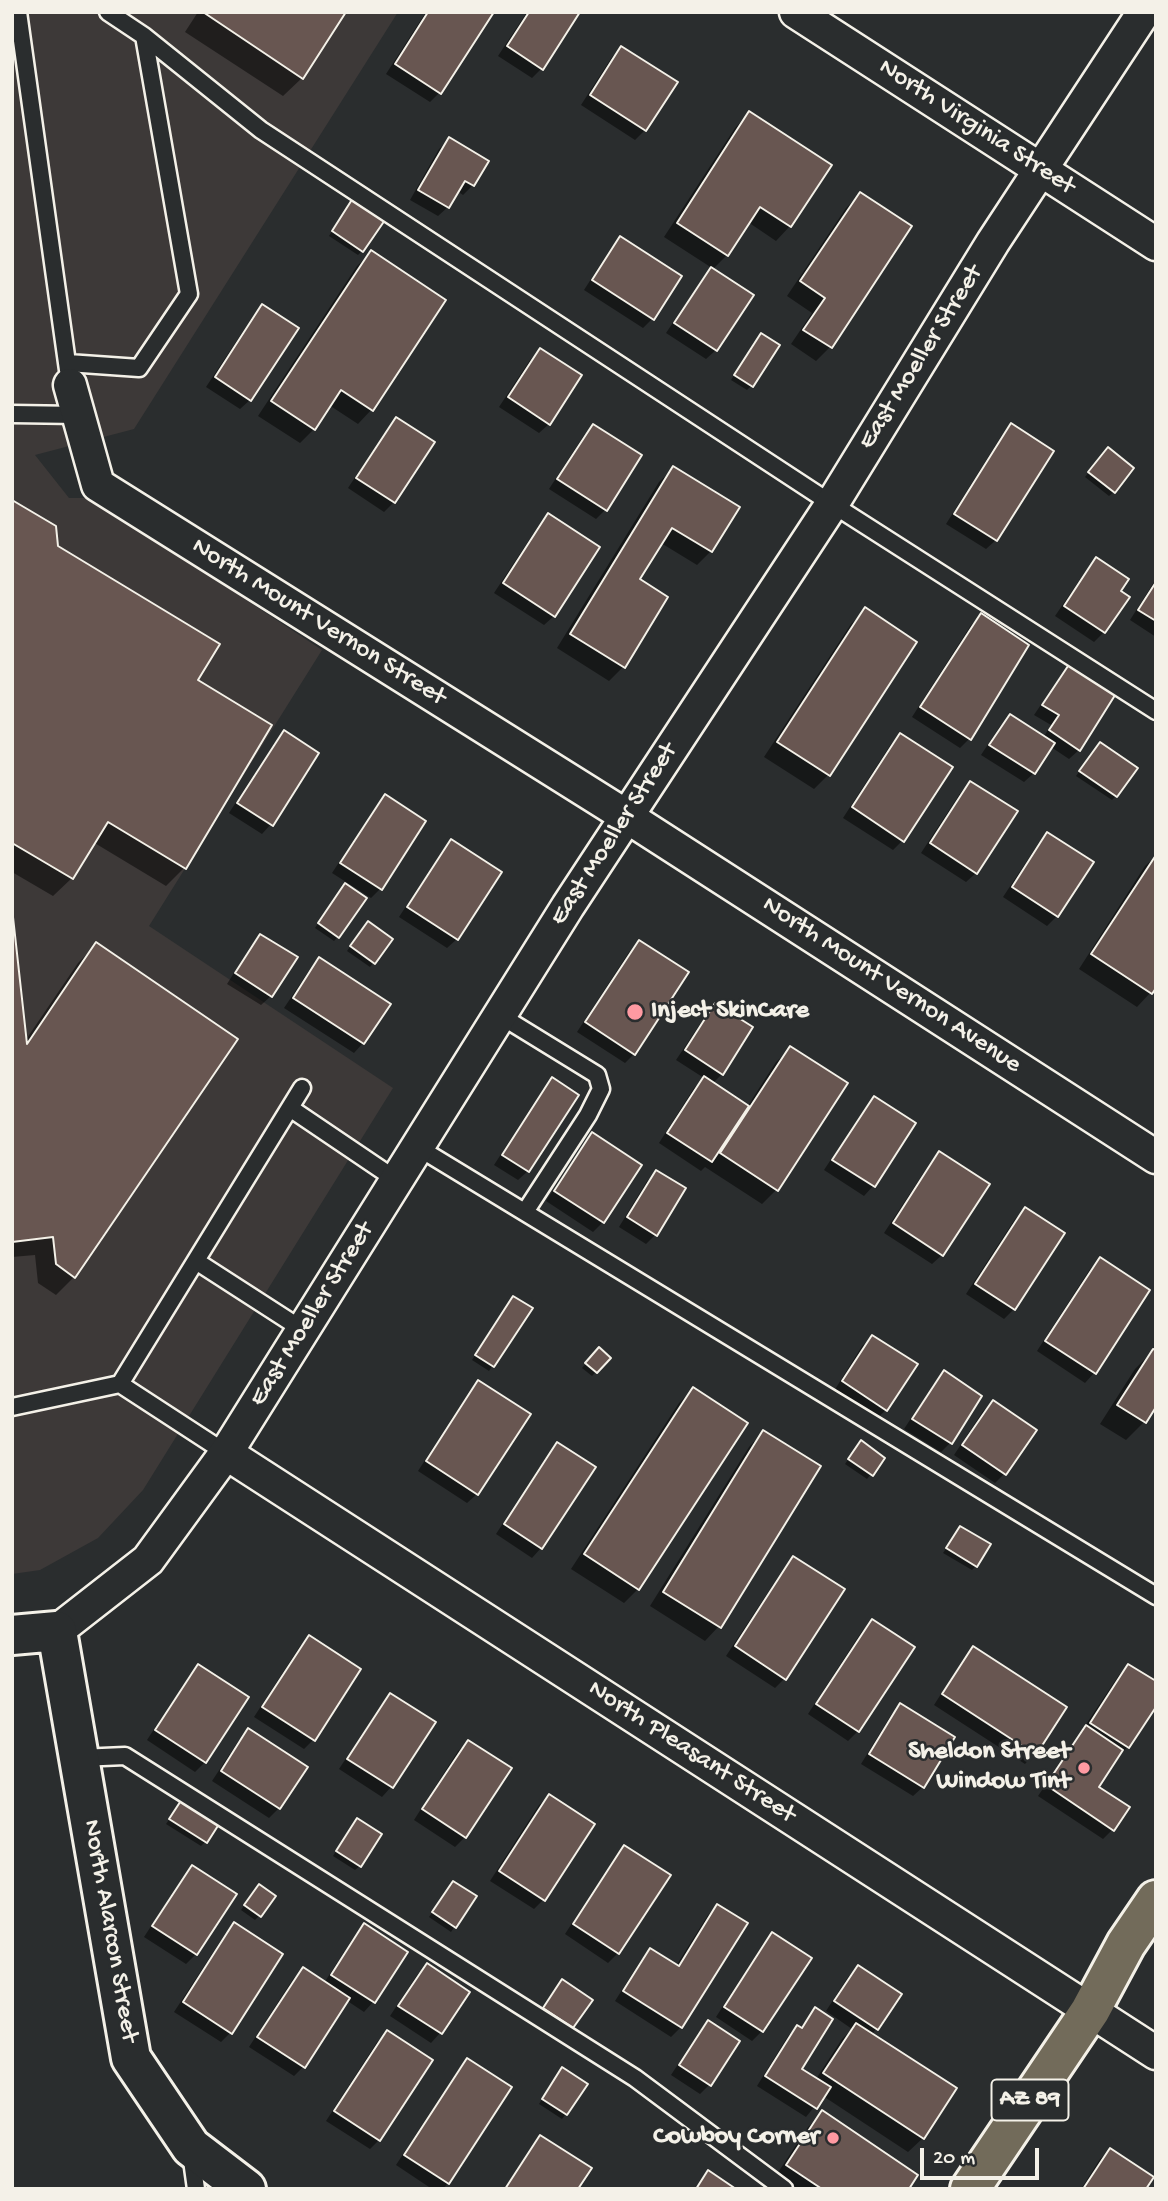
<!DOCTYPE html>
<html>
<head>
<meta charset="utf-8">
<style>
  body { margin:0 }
  #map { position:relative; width:1168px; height:2201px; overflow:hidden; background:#2a2d2e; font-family:"Gochi Hand",sans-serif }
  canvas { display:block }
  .frame { position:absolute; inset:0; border:14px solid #f4f1e8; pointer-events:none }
  .scale { position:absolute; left:920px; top:2148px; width:119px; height:32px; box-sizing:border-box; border:4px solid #f4f1e8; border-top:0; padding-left:9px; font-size:21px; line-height:24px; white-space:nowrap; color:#f4f1e8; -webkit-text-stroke:5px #2a2d2e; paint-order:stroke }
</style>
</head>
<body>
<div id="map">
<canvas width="1168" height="2201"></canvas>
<div class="frame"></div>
<div class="scale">20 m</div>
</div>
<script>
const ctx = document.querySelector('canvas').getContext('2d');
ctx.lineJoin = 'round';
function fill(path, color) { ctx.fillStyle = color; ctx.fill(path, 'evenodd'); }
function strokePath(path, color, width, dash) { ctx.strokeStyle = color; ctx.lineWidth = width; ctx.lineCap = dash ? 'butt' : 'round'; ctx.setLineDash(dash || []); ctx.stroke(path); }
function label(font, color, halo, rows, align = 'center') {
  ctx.font = font + ' "Gochi Hand",sans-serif'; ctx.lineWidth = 5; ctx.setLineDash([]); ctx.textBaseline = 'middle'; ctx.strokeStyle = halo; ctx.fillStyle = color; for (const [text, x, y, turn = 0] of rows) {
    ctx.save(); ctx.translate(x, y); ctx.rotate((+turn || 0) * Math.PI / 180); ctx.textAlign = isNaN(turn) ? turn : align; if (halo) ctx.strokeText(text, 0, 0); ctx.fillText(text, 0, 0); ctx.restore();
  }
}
const built = new Path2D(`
  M12,12H398L134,429L35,455L69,498H92L322,650L149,926L393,1088L143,1490L98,1538L40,1570L12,1574Z`);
const shadow = new Path2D(`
  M198,12H344L302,78L283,96L185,32Z
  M426,12H492L439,93L430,102L386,74Z
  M527,12H578L542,68L532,78L498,56Z
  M622,48L645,130L635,140L581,105L612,57Z
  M749,113L829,165L790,226L776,241L748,222L727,255L712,270L716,350L706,359L666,333L702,279L712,268L664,237L735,128Z
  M449,140L487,161L473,185L463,195L457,191L448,207L438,216L410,200L439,149Z
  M860,194L830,347L816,361L791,344L812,313L787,296L846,208Z
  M349,205L362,251L358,255L329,236Z
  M620,238L652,319L643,328L584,290L611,248Z
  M371,252L372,409L358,424L329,405L314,429L300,443L258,416L357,266Z
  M262,306L250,400L240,409L206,387L253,316Z
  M761,335L751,386L747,390L731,380Z
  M540,350L549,424L539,433L499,407L530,360Z
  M396,419L394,502L384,512L348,488L387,429Z
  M594,426L605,510L596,519L549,489L584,435Z
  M1011,426L996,540L986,549L946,524L1002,435Z
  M1104,454L1114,492L1109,496L1085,477Z
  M674,468L711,551L697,565L661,543L638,580L623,667L609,681L557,648L659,482Z
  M12,502L195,681L184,868L166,886L93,842L72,878L53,896L12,872Z
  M548,515L554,616L544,625L494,593L539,525Z
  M1096,559L1119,591L1104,632L1094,642L1055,616L1087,569Z
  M1156,579V637L1130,620Z
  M865,610L915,642L828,775L814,789L764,757L851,624Z
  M981,616L970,738L960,748L912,717L971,625Z
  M1070,665L1079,750L1069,759L1051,747L1034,773L1024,782L981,755L1000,726L1010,716L1043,738L1051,725L1034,715L1061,675Z
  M284,733L271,824L262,834L229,813L275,742Z
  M900,735L903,840L893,850L843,818L891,744Z
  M1096,748L1116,796L1112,800L1076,776Z
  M970,783L976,873L966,882L921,853L961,792Z
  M385,796L380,889L371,898L332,873L376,806Z
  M1048,834L1091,863L1057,916L1047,926L1003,897L1038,844Z
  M452,841L457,939L447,948L399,917L442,851Z
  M1156,856L1151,992L1137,1007L1079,969L1145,866Z
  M341,890L338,937L334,941L315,928Z
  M12,911L25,1041L78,963L97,944L74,1277L56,1295L38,1283L35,1255L12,1257Z
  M364,927L374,962L370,967L347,951Z
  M261,936L271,996L261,1005L227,984L251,946Z
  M639,942L634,1054L625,1063L577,1032L629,952Z
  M319,959L363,1043L354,1053L284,1008L310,969Z
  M715,1005L722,1074L712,1084L747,1107L776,1062L791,1048L776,1190L762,1204L705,1167L701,1171L659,1143L694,1088L704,1078L676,1060L706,1015Z
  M553,1080L528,1171L518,1180L494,1165L543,1089Z
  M874,1098L914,1124L873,1186L864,1196L824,1170L865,1108Z
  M592,1135L603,1222L593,1232L546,1201L583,1144Z
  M940,1153L942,1255L932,1264L884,1233L930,1163Z
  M657,1172L655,1235L646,1244L619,1227L647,1181Z
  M1025,1209L1063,1234L1014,1309L1004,1319L966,1294L1015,1219Z
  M1100,1259L1148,1290L1094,1373L1085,1383L1037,1351L1090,1269Z
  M509,1302L530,1309L489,1371L472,1360Z
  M872,1337L886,1410L876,1419L834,1391L862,1346Z
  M1153,1351L1144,1422L1126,1440L1100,1424L1135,1369Z
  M594,1354L609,1358L592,1376L582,1368Z
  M944,1372L950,1443L941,1452L904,1429L935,1382Z
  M479,1382L477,1494L467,1503L418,1471L469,1392Z
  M693,1389L638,1589L624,1603L571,1569L679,1403Z
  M993,1402L1004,1474L995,1483L954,1455L983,1411Z
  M763,1432L719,1626L705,1641L650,1606L749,1447Z
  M557,1444L541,1548L532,1558L496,1534L548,1454Z
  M857,1447L883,1459L867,1479L845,1464Z
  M960,1528L976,1566L972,1570L943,1553Z
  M794,1558L785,1678L775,1688L726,1656L784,1568Z
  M872,1621L912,1647L858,1731L848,1741L808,1714L862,1631Z
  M309,1637L313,1740L304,1749L254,1717L300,1646Z
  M973,1648L1065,1707L1034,1754L1025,1764L934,1705L964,1658Z
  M198,1666L246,1697L205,1762L195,1772L147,1740L189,1676Z
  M1128,1666V1747L1118,1756L1097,1787L1112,1830L1103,1839L1038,1796L1119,1675Z
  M391,1695L433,1723L391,1787L382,1797L339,1769L381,1705Z
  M900,1705L923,1787L913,1796L861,1764L891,1715Z
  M249,1730L306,1767L279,1808L269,1818L212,1781L239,1740Z
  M468,1742L465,1837L455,1847L414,1820L458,1751Z
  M549,1796L543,1900L534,1909L490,1881L539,1805Z
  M184,1798L205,1842L201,1846L166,1824Z
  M353,1824L360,1866L355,1870L333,1856Z
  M625,1847L668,1875L618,1953L608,1963L565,1934L615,1857Z
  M192,1868L234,1895L196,1954L186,1964L144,1937L183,1877Z
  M453,1883L475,1897L451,1932L429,1917Z
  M255,1891L259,1916L255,1920L241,1910Z
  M717,1906L681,2027L671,2037L615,2001L641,1960L650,1950L676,1966L708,1915Z
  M234,1925L230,2033L221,2042L174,2012L225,1934Z
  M364,1925L406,1952L373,2002L364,2012L346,2000L303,2067L294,2076L249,2047L293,1979L303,1969L324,1983L355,1935Z
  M773,1935L762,2031L752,2041L716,2017L763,1944Z
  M427,1965L468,1992L440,2033L431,2043L390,2016L417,1975Z
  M858,1967L876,2029L871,2035L923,2138L908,2152L823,2096L806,2117L757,2086L788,2036L797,2027L800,2028L815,2010L800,2069L816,2079L842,2039L852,2029L826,2011L848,1977Z
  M558,1986L572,2027L568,2032L540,2013Z
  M708,2023L710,2084L700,2094L671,2075L699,2032Z
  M387,2032L379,2140L370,2149L326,2121L377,2042Z
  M467,2060L448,2183L443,2189H432L396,2165L458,2070Z
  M558,2074L566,2114L562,2119L539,2104Z
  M823,2113L907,2189H787L773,2180L808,2127Z
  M541,2137L576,2189H504L531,2147Z
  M1110,2150L1144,2189H1081L1100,2159Z`);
const building = new Path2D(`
  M203,12H346L303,79Z
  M428,12H494L441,94L395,64Z
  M529,12H580L543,70L507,46Z
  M621,46L678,82L646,131L590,95Z
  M749,111L832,165L791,227L760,207L728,256L677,223Z
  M449,137L489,161L474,186L465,181L449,208L418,190Z
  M860,192L912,226L832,348L803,330L825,298L800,281Z
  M353,198L385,220L363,252L332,231Z
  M620,236L682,276L654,320L592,280Z
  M371,250L446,300L373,411L341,390L315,430L271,401Z
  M711,267L754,295L717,351L674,323Z
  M262,304L299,328L251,401L215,377Z
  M761,333L780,345L753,387L734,375Z
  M540,348L582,375L550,425L508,397Z
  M396,417L435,442L395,503L356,478Z
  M1011,423L1054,451L997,541L954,514Z
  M593,424L642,455L607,511L557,479Z
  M1108,447L1134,468L1115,493L1088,472Z
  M673,466L740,507L712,552L672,528L640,579L668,597L625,668L570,634Z
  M12,500L56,526L58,546L220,644L198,680L272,725L186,869L108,822L73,879L12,843Z
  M548,513L600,547L555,617L503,583Z
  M1096,557L1129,579L1121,591L1130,597L1105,633L1064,606Z
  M1156,582V621L1138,610Z
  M865,607L917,642L830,776L777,742Z
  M981,613L1029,645L971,740L920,707Z
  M1070,663L1117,692L1080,751L1049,730L1059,715L1042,705Z
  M1010,714L1055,743L1035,774L989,745Z
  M284,730L319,753L273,826L237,803Z
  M900,733L953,767L904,842L852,807Z
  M1100,742L1138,768L1117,797L1079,771Z
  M970,781L1018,811L977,874L930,843Z
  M385,794L426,821L382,890L340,863Z
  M1047,832L1094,862L1058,917L1012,887Z
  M451,839L502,872L458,940L407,907Z
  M1156,855V988L1152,994L1091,954Z
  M345,883L367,898L339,938L318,923Z
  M12,908L27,1044L96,942L238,1039L75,1278L56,1264L53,1237L12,1242Z
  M368,921L393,939L375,964L350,946Z
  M260,934L298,957L272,997L235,973Z
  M639,940L689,972L635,1055L585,1022Z
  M319,957L391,1004L364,1044L293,998Z
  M715,1003L753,1027L723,1075L685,1050Z
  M790,1046L848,1083L778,1191L720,1153Z
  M704,1076L749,1106L712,1162L667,1133Z
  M552,1077L579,1095L529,1172L502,1155Z
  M874,1096L916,1123L875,1187L832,1160Z
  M592,1132L642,1165L604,1223L554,1191Z
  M939,1151L990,1184L943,1256L893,1223Z
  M656,1170L686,1188L657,1236L627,1217Z
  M1025,1207L1065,1233L1015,1310L975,1284Z
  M1100,1257L1150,1290L1096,1374L1045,1341Z
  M513,1296L533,1308L494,1367L475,1355Z
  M872,1335L918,1364L887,1411L842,1381Z
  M599,1347L611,1358L597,1373L585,1363Z
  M1153,1349L1156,1350V1407L1146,1423L1117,1405Z
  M944,1370L982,1396L952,1444L912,1419Z
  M478,1380L531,1414L478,1495L426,1461Z
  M693,1387L748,1423L639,1590L584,1554Z
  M993,1400L1037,1430L1006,1475L962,1445Z
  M763,1430L821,1466L721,1628L663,1592Z
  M861,1440L885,1458L873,1476L848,1459Z
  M557,1442L596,1467L542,1549L504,1524Z
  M960,1526L991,1544L977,1567L946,1548Z
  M793,1556L845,1589L786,1680L735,1646Z
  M872,1619L915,1647L859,1732L816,1704Z
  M309,1635L361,1669L315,1741L262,1707Z
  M973,1646L1067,1707L1036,1755L942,1694Z
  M198,1664L249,1697L206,1763L155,1730Z
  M1128,1664L1156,1681V1707L1129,1748L1090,1723Z
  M390,1693L436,1722L393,1788L347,1759Z
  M900,1703L955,1737L924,1788L869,1754Z
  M1086,1725L1123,1750L1099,1787L1130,1807L1114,1831L1046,1785Z
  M248,1728L308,1767L280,1809L221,1771Z
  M468,1740L512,1768L466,1838L422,1809Z
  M549,1794L595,1824L545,1901L499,1871Z
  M184,1796L221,1821L207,1843L169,1819Z
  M357,1818L382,1834L361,1867L336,1851Z
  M624,1845L671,1875L619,1954L573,1924Z
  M192,1865L237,1894L197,1955L152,1926Z
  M453,1881L477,1896L456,1928L432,1912Z
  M259,1884L276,1896L261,1917L244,1905Z
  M717,1904L748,1923L682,2028L623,1991L650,1948L679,1966Z
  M234,1922L283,1954L232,2034L183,2002Z
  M364,1923L408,1952L375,2003L331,1975Z
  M772,1932L812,1958L763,2032L724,2007Z
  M427,1963L470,1992L442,2034L398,2006Z
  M858,1965L902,1994L878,2030L834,2001Z
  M303,1967L350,1998L305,2068L257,2037Z
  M562,1979L593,2000L573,2028L543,2008Z
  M815,2007L833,2019L802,2069L831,2087L817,2109L765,2076L797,2025L802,2028Z
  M708,2020L740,2041L711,2086L679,2065Z
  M856,2023L957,2088L924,2139L823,2073Z
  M387,2030L433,2060L380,2141L334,2111Z
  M467,2058L512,2087L449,2184L404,2155Z
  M562,2067L588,2084L567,2115L542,2099Z
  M822,2110L918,2175L909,2189H822L786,2165Z
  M540,2135L592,2168L578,2189H505Z
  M1110,2148L1154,2177L1146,2189H1083Z
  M708,2170L736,2189H696Z`);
const lane = new Path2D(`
  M18,12L68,370
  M108,12L144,36L261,130L832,504L1156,711
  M68,363L139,368L189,294L144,36
  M12,414L78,415
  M501,1016L597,1075L601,1089L588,1115L525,1212
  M290,1108L398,1181
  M419,1148L1156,1596
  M196,1261L303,1330
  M12,1407L120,1384
  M226,1453L120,1384L302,1088
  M80,1758L125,1756L635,2078L784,2189
  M191,2153L196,2189`);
const street = new Path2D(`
  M796,12L1156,244
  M70,385L98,485L626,816L1156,1157
  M226,1453L1156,2053
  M57,1631L148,1560L226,1453L568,906L832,504L993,242L1144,12`);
const secondary = new Path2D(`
  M12,1635L57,1631L131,2058L191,2147L246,2189`);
const primary = new Path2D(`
  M970,2189L1090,2011L1126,1944L1156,1900`);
const markers = [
  [635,1012,9,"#ff9aa2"],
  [1084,1768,7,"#ff9aa2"],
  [833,2138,7,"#ff9aa2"]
];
const shields = [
  [1030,2100,77]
];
const shieldNames = [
  ["AZ 89",1030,2100]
];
const streetNames = [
  ["North Virginia Street",976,128,33],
  ["East Moeller Street",922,358,-58],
  ["North Mount Vernon Street",318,623,32],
  ["East Moeller Street",615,835,-57],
  ["North Mount Vernon Avenue",891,986,33],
  ["East Moeller Street",313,1315,-58],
  ["North Pleasant Street",691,1753,33],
  ["North Alarcon Street",109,1931,80]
];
const poiNames = [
  ["Inject SkinCare",651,1012,"left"],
  ["Sheldon Street",1070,1753],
  ["Window Tint",1070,1783],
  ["Cowboy Corner",819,2138]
];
fill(built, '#3d3938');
fill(shadow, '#0007');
fill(building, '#685651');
strokePath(building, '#f4f1e8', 2);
strokePath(lane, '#f4f1e8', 21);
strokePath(street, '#f4f1e8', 37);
strokePath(secondary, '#f4f1e8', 44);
strokePath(primary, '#f4f1e8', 44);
strokePath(lane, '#2a2d2e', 16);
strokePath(street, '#2a2d2e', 32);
strokePath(secondary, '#2a2d2e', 38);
strokePath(primary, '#726b5a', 38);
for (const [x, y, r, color] of markers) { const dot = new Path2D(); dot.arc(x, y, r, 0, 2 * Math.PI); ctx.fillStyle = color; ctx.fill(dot); strokePath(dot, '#2a2d2e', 2.5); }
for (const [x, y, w] of shields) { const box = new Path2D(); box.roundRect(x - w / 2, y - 20.5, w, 41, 5); ctx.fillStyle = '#2a2d2e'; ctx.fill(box); strokePath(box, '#f4f1e8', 2); }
label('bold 24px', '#f4f1e8', null, shieldNames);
label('26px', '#f4f1e8', '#2a2d2e', streetNames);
label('bold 26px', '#f4f1e8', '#2a2d2e', poiNames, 'right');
</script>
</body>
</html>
